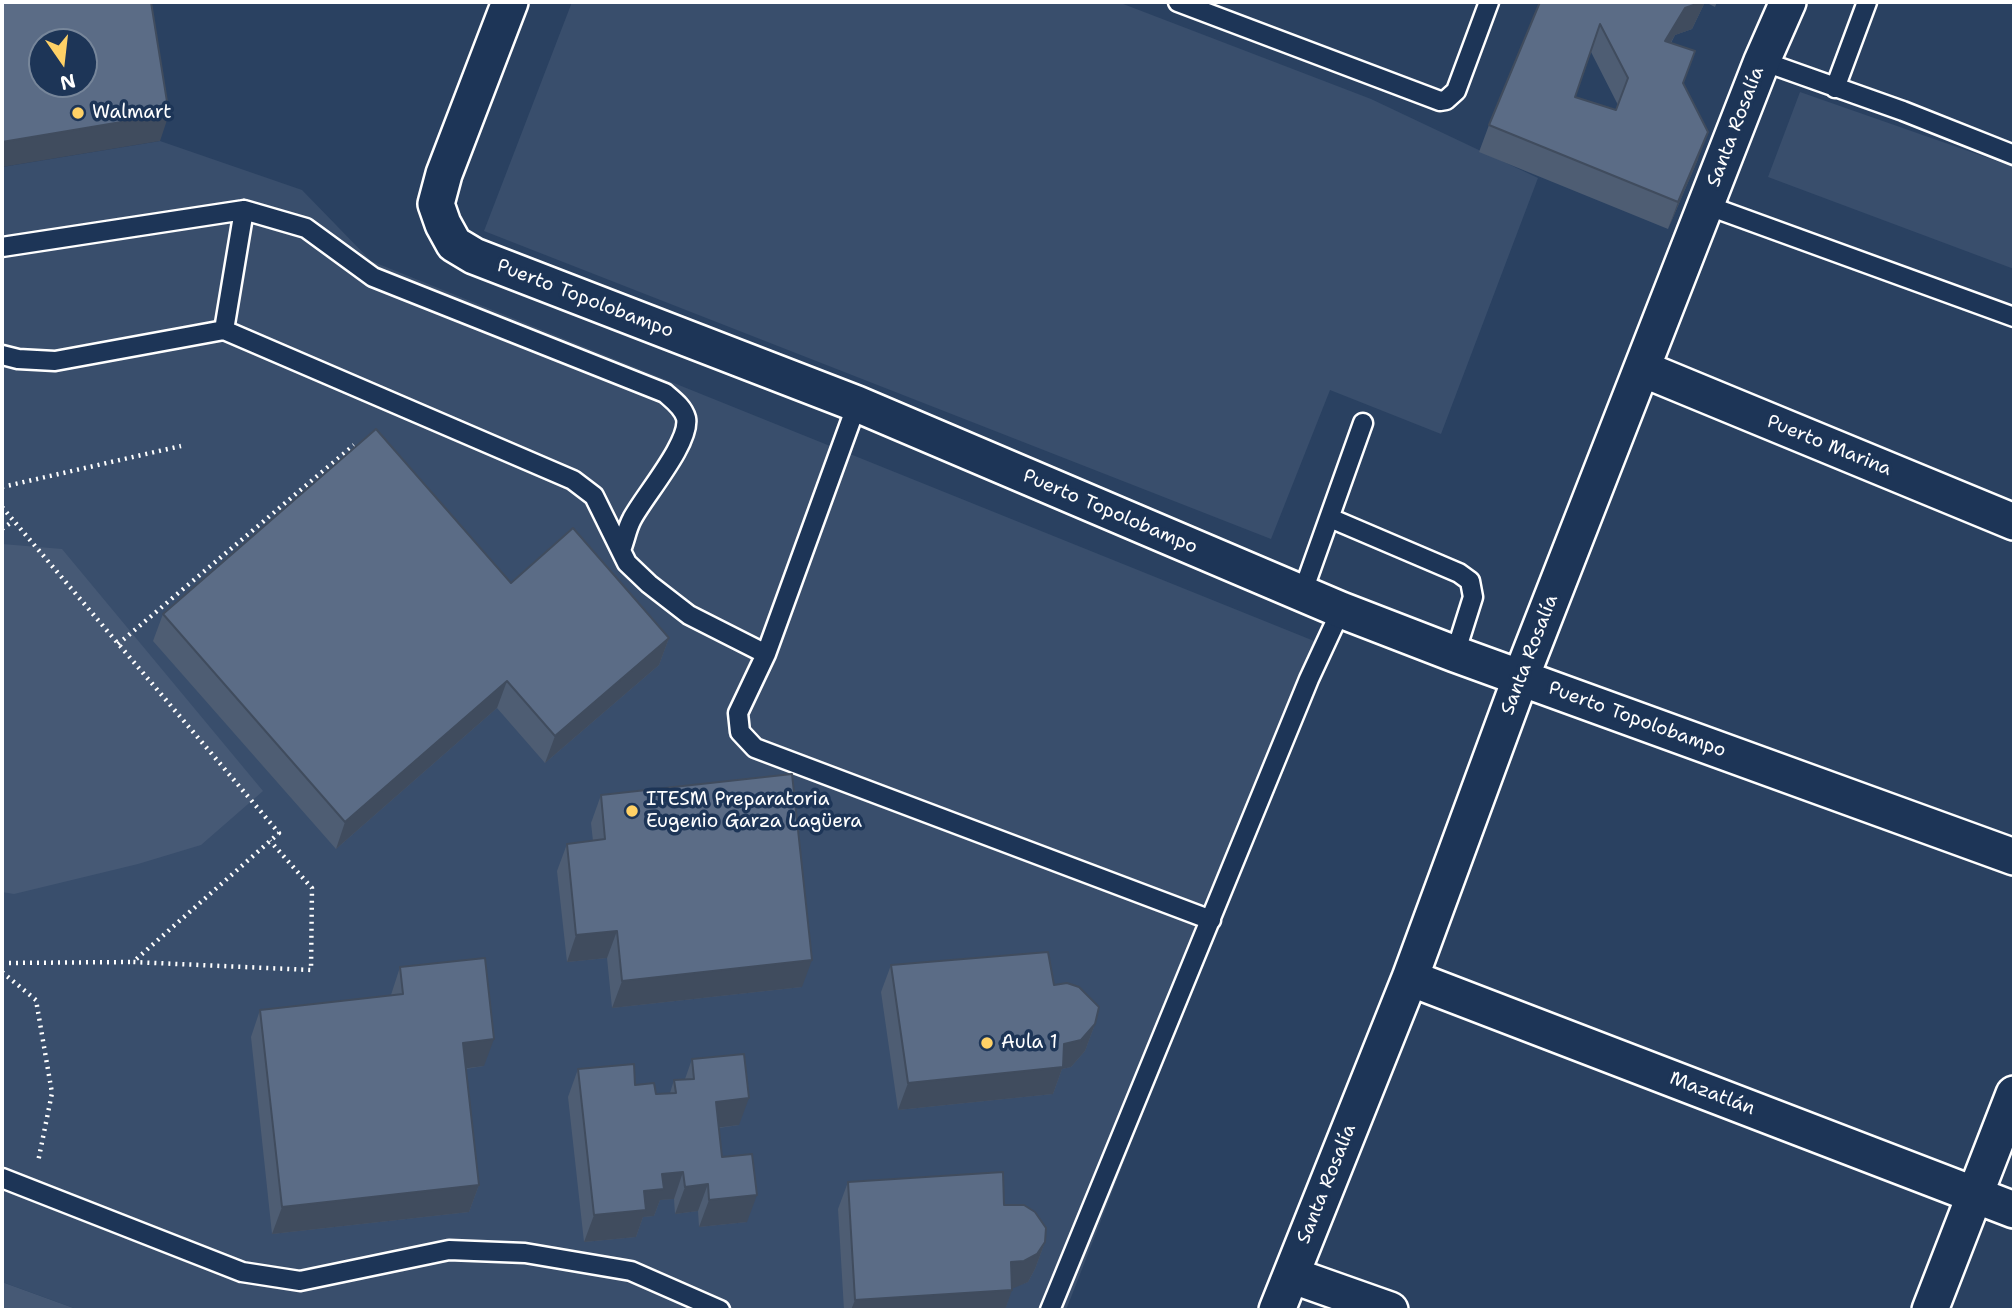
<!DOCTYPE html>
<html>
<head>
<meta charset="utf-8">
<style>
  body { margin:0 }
  #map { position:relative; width:2016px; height:1312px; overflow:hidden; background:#2a4161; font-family:"Shantell Sans",sans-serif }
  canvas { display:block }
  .frame { position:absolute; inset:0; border:4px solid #fff; pointer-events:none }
  .north { position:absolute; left:28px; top:28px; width:70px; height:70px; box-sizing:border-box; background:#1d3557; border:2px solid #77869a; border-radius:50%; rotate:166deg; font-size:19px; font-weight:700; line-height:28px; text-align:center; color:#fff }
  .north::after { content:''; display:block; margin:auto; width:24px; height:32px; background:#ffd166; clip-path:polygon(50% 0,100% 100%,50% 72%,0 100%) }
</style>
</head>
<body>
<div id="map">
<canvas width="2016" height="1312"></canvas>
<div class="frame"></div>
<div class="north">N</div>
</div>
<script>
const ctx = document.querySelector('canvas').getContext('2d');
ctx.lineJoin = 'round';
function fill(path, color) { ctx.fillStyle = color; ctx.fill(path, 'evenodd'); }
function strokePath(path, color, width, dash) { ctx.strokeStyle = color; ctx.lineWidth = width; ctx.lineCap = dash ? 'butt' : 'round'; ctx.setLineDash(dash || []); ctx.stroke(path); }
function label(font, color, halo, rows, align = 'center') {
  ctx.font = font + ' "Shantell Sans",sans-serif'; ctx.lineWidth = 7; ctx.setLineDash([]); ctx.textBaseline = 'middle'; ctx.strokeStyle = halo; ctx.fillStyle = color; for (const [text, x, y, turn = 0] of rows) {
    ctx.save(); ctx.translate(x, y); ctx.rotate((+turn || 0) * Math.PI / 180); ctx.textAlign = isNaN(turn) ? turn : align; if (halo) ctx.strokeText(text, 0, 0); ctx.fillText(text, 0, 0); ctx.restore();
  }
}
const built = new Path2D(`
  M572,2H1118L1371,99L1538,178L1441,434L1330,390L1271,539L484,231Z
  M1800,92L2014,167V269L1768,177Z
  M160,141L302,190L371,261L1329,647L1197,975L1066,1310H79L2,1282V167Z`);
const green = new Path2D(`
  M2,544L62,549L263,791L201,845L138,864L14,894L2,892Z
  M2,1282L79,1310H2Z`);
const path = new Path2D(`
  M2,487L181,446
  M2,507L279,833L270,841L133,962L311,970L312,888L270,841
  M2,529L13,521
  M118,644L354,445
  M2,963L133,962
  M2,972L36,1000L52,1093L38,1162`);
const lane = new Path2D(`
  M1178,2L1440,101L1446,100L1456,91L1489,2
  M1762,61L1903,111L2014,155
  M1835,88L1867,2
  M1706,205L2014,317
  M2,247L244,210L306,228L373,277L665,393C673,400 683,407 686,418C691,442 644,496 632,519C627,528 625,540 621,550
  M224,330L573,480L594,496L627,563L649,584L689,615L766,654
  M2,355L18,359L55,361L224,330L244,210
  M857,404L766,654L738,713L740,732L755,748L1211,920
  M1330,518L1459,573L1470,581L1473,597L1455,654
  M1302,594L1363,423
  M2,1178L242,1272L300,1281L449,1250L525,1253L631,1271L720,1310
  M1050,1310L1309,679L1341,610`);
const street = new Path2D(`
  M510,2L444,174L436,204L443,224L454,244L474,256L857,404L1341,610L1455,654L2014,857
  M1643,369L2014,522
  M1410,978L2014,1210
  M1291,1275L1390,1310
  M1277,1310L1410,978L1521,677L1762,61L1788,2
  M1930,1310L2014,1094`);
const wall = new Path2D(`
  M1540,2H1717L1715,7L1705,2L1692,29L1675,35L1671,43L1683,83L1698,159L1668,229L1479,152L1489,125ZM1591,52L1618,105L1616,110L1575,97Z
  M511,583L669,638L659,665L545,763L497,708L336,849L153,641L163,614Z
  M601,795L802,987L612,1008L607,958L567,962L557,871L567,844L593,841L591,823Z
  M891,965L1054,985L1095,1024L1085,1051L1071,1067L1062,1069L1053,1094L898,1110L881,992Z
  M400,967L484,1066L466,1069L479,1185L469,1212L272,1234L251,1037L260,1010L391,995Z
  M692,1059L739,1125L719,1128L722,1157L747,1222L699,1227L698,1211L675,1214L674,1199L660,1200L654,1216L643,1217L636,1237L584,1242L568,1097L578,1069L635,1085L656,1094L670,1093L674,1080L685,1079Z
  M848,1182L1004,1205L1045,1242L1035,1269L1028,1282L1012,1288L1005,1310H844L838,1209Z`);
const shadedWall = new Path2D(`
  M1702,2H1705L1692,29L1675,35L1656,68L1665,41L1685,8Z
  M169,114L160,141L2,167V142Z
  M1708,132L1698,159L1668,229L1678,202Z
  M669,638L659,665L545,763L555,736Z
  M507,681L497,708L336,849L345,822Z
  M617,931L607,958L567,962L576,935Z
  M812,960L802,987L612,1008L622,981Z
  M1095,1024L1085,1051L1071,1067L1062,1069L1053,1094L898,1110L908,1083L1064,1044Z
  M494,1039L484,1066L453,1070L463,1043Z
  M749,1098L739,1125L707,1129L716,1102Z
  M683,1172L674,1199L660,1200L654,1216L643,1217L636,1237L584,1242L594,1215L644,1191L662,1174Z
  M708,1184L698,1211L675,1214L685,1187Z
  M479,1185L469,1212L272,1234L282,1207Z
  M757,1195L747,1222L699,1227L709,1200Z
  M1045,1242L1035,1269L1028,1282L1014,1288L1001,1289L1011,1262Z
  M1012,1290L1005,1310H851L855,1300Z`);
const building = new Path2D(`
  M2,2H151L169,114L2,142ZM42,42H84V84H42Z
  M1540,2H1702L1685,8L1665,41L1695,51L1683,83L1708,132L1678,202L1489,125ZM1600,24L1628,78L1616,110L1575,97Z
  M376,429L511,583L573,528L669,638L555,736L507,681L345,822L163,614Z
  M792,774L812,960L622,981L617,931L576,935L567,844L605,839L601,795Z
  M1048,952L1054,985L1067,983L1079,987L1099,1007L1095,1024L1081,1040L1064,1044L1063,1067L908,1083L891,965Z
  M485,958L494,1039L463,1043L479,1185L282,1207L260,1010L403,994L400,967Z
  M744,1054L749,1098L716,1102L722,1157L752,1154L757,1195L709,1200L708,1184L685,1187L683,1172L662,1174L664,1189L644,1191L646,1210L594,1215L578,1069L634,1064L635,1085L654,1083L656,1094L676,1093L674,1080L694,1079L692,1059Z
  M1003,1172L1004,1205H1024L1035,1212L1046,1228L1045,1242L1037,1254L1024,1261L1011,1262L1012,1290L855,1300L848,1182Z`);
const markers = [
  [78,113,7,"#ffd166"],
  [632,811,7,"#ffd166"],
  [987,1043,7,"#ffd166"]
];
const poiNames = [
  ["Walmart",92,113],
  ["ITESM Preparatoria",646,800],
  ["Eugenio Garza Lagüera",646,822],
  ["Aula 1",1001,1043]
];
const streetNames = [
  ["Santa Rosalía",1736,127,-69],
  ["Puerto Topolobampo",585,299,21],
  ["Puerto Marina",1829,446,22],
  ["Puerto Topolobampo",1110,512,23],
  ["Santa Rosalía",1530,655,-69],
  ["Puerto Topolobampo",1637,720,20],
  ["Mazatlán",1712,1094,21],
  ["Santa Rosalía",1327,1184,-68]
];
fill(built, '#394e6c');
fill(green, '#465975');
strokePath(lane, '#fff', 23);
strokePath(street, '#fff', 40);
strokePath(path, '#fff', 4.5, [2, 5]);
strokePath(lane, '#1d3557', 18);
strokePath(street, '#1d3557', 35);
fill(wall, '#4e5d73');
fill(shadedWall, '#404c5e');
fill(building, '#5b6c86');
strokePath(building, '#404c5e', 2);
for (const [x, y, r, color] of markers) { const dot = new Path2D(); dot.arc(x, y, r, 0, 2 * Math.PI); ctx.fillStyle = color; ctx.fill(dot); strokePath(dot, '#1d3557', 2.5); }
label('19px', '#fff', '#1d3557', poiNames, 'left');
label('19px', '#fff', '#1d3557', streetNames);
</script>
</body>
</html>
